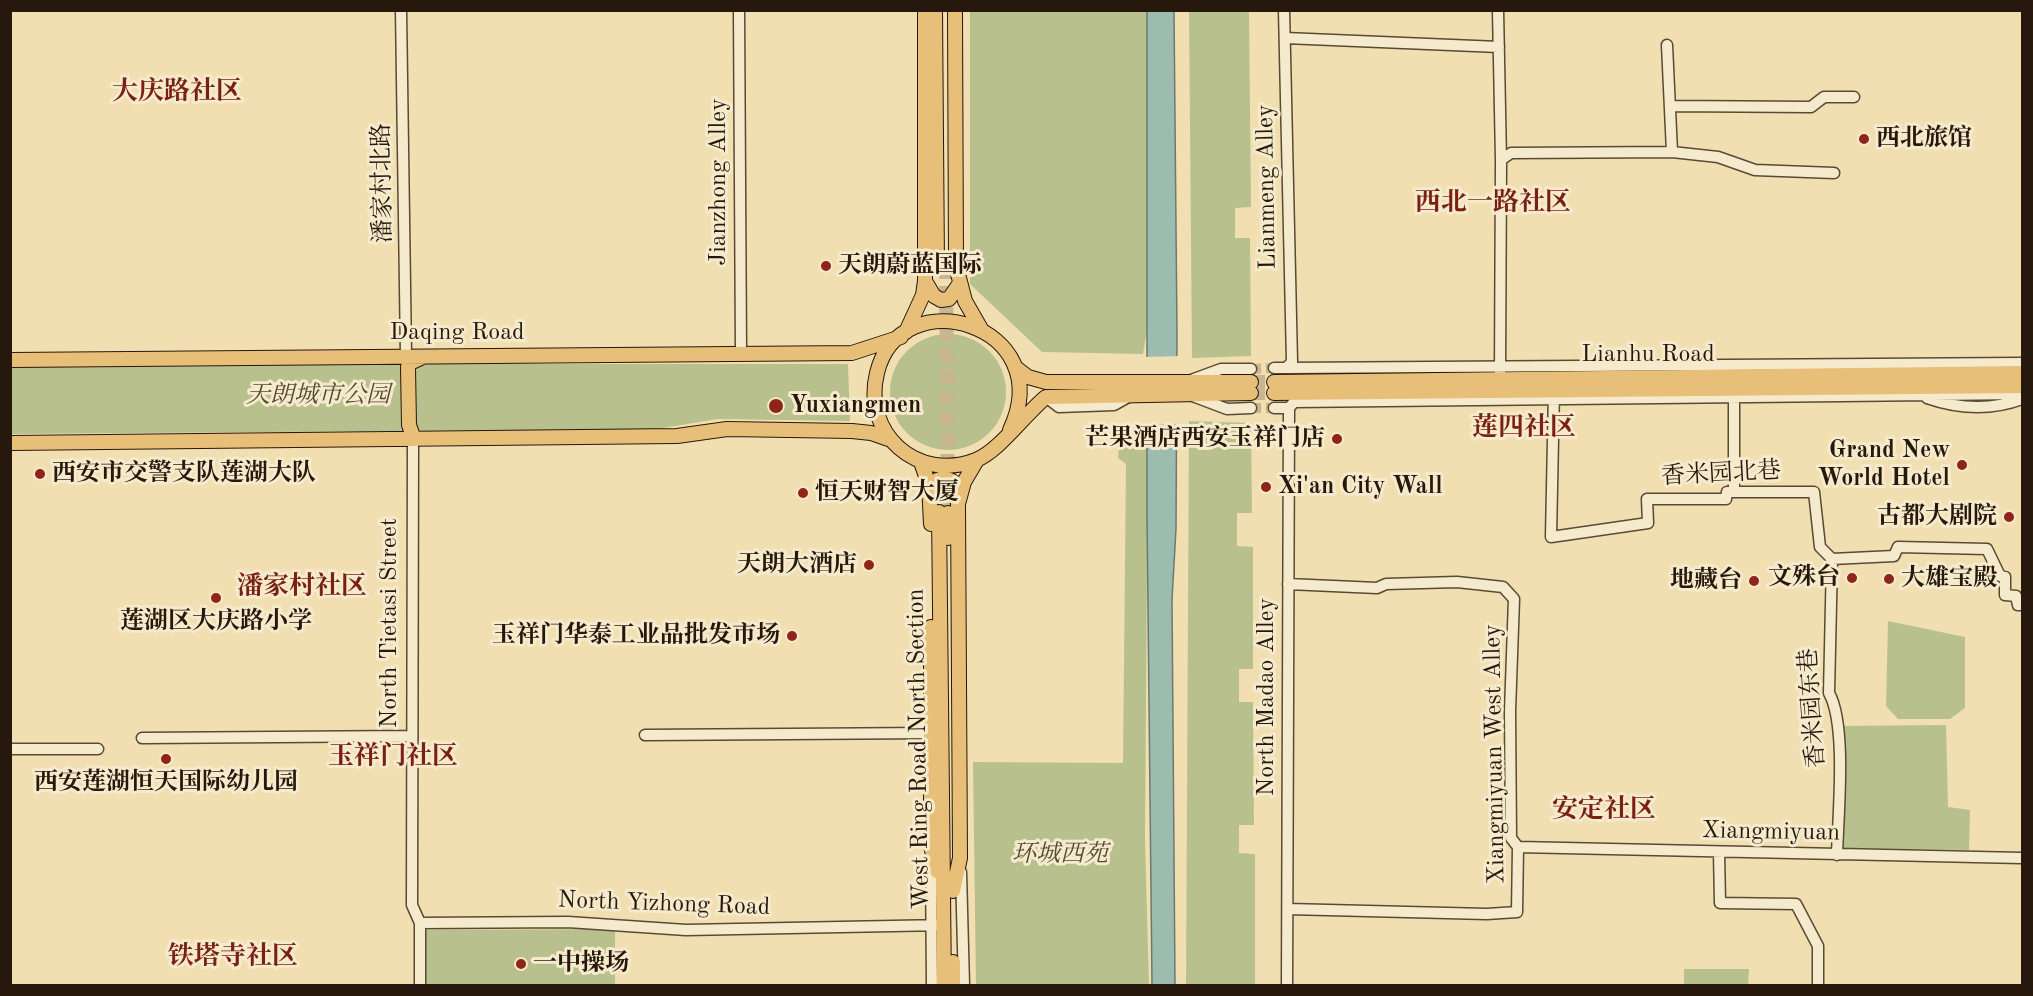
<!DOCTYPE html>
<html>
<head>
<meta charset="utf-8">
<style>
  body { margin:0 }
  #map { position:relative; width:2033px; height:996px; overflow:hidden; background:#f1deb1; font-family:"Old Standard TT",serif }
  canvas { display:block }
  .frame { position:absolute; inset:0; border:12px solid #26180c; pointer-events:none }
</style>
</head>
<body>
<div id="map">
<canvas width="2033" height="996"></canvas>
<div class="frame"></div>
</div>
<script>
const ctx = document.querySelector('canvas').getContext('2d');
ctx.lineJoin = 'round';
function fill(path, color) { ctx.fillStyle = color; ctx.fill(path, 'evenodd'); }
function strokePath(path, color, width, dash) { ctx.strokeStyle = color; ctx.lineWidth = width; ctx.lineCap = dash ? 'butt' : 'round'; ctx.setLineDash(dash || []); ctx.stroke(path); }
function label(font, color, halo, rows, align = 'center') {
  ctx.font = font + ' "Old Standard TT","Noto Serif SC",serif'; ctx.lineWidth = 6; ctx.setLineDash([]); ctx.textBaseline = 'middle'; ctx.strokeStyle = halo; ctx.fillStyle = color; for (const [text, x, y, turn = 0] of rows) {
    ctx.save(); ctx.translate(x, y); ctx.rotate((+turn || 0) * Math.PI / 180); ctx.textAlign = isNaN(turn) ? turn : align; if (halo) ctx.strokeText(text, 0, 0); ctx.fillText(text, 0, 0); ctx.restore();
  }
}
const green = new Path2D(`
  M970,11H1147V330L1143,354L1042,352L970,284Z
  M1189,11H1249L1251,207L1235,208V238H1250L1251,356L1192,358Z
  M890 392a58 58 0 1 1 116 0a58 58 0 1 1-116 0Z
  M10,364H848L850,421L718,419L657,429L11,434Z
  M1189,421L1251,423L1252,513H1237V546L1253,547V669H1239V702H1253L1254,825H1239V853L1255,854V985H1186Z
  M1121,426L1148,429L1145,840L1149,985H976L973,762L1123,763L1126,464L1118,458Z
  M1888,621L1965,637V708L1950,719H1898L1886,706Z
  M1946,725L1948,807L1970,810L1969,850L1836,848L1840,726Z
  M615,929V985H426V930Z
  M1684,969H1749L1748,985H1684Z`);
const water = new Path2D(`
  M1147,11H1174L1177,334L1176,529L1172,599L1175,985H1152L1147,514Z`);
const pier = new Path2D(`
  M1180,356V424L1144,425V357Z`);
const minorTunnel = new Path2D(`
  M1251,369L1274,368
  M1251,408H1274`);
const majorTunnel = new Path2D(`
  M946,265L948,513
  M1251,382H1274
  M1251,393H1274
  M938,472L939,512`);
const minor = new Path2D(`
  M401,10L406,356
  M739,10L741,354
  M1498,10L1501,160L1500,373
  M1285,38L1499,47
  M1667,45L1672,152
  M1671,106L1811,107L1824,97H1854
  M1501,160L1511,153L1672,152L1718,157L1755,170L1834,173
  M1274,368H1286L1292,362L1284,10
  M1286,368L2022,363
  M1191,380L1221,369H1251
  M1554,390L1551,537L1648,523L1647,499H1726L1727,492H1814L1820,547L1832,559L1829,693C1847,725 1838,815 1837,855
  M1734,392V492
  M1190,395L1227,409L1251,408
  M1046,397L1059,407L1114,405L1130,396
  M1927,398C1959,409 1990,411 2022,399
  M1274,408H1289L1294,402L2022,394
  M413,439L412,905L420,923V986
  M1832,559L1894,556L1898,547L1987,549L2000,576L2005,577V595L2016,596L2018,605H2022
  M645,735L931,733
  M142,738L411,736
  M10,749H98
  M1518,847L2022,858
  M1719,852L1720,903L1796,904L1818,946V986
  M931,861L932,986
  M961,872L964,986
  M1288,909L1487,914L1517,912L1518,847L1511,838L1510,711L1514,599L1503,587L1457,582L1386,584L1377,588L1288,584
  M420,923L568,922L686,930L944,925
  M1287,986L1289,408`);
const major = new Path2D(`
  M935,10L937,266
  M955,10L956,266L965,301L981,329
  M925,281L934,296L941,300L949,299L960,283
  M906,332L923,295L925,281V10
  M10,360L852,353L901,337
  M1015,367L1028,377L1046,382H1251
  M1274,382L2022,373
  M1274,393L2022,386
  M1010,430C1060,324 900,278 877,373C862,433 917,483 976,460C999,451 1025,414 1046,397L1251,393
  M414,439L409,425L408,367L410,363L423,357
  M10,443L677,436L727,429L852,431L871,433L888,439
  M921,462L929,485L931,524
  M930,492L937,480C950,476 955,482 961,492
  M939,512L944,986
  M948,513V538
  M931,627V846L937,871
  M953,891L960,858L958,504L964,482L977,460
  M953,962V986`);
const markers = [
  [1864,139,6,"#8f2418"],
  [826,266,6,"#8f2418"],
  [776,406,8,"#8f2418"],
  [1337,439,6,"#8f2418"],
  [1962,465,6,"#8f2418"],
  [40,474,6,"#8f2418"],
  [1266,487,6,"#8f2418"],
  [803,493,6,"#8f2418"],
  [2009,517,6,"#8f2418"],
  [869,565,6,"#8f2418"],
  [1852,578,6,"#8f2418"],
  [1889,579,6,"#8f2418"],
  [1754,581,6,"#8f2418"],
  [216,598,6,"#8f2418"],
  [792,636,6,"#8f2418"],
  [166,759,6,"#8f2418"],
  [521,964,6,"#8f2418"]
];
const poiNames = [
  ["西北旅馆",1876,139],
  ["天朗蔚蓝国际",838,266],
  ["Yuxiangmen",790,406],
  ["芒果酒店西安玉祥门店",1325,439,"right"],
  ["Grand New",1950,451,"right"],
  ["World Hotel",1950,479,"right"],
  ["西安市交警支队莲湖大队",52,474],
  ["Xi'an City Wall",1278,487],
  ["恒天财智大厦",815,493],
  ["古都大剧院",1997,517,"right"],
  ["天朗大酒店",857,565,"right"],
  ["文殊台",1840,578,"right"],
  ["大雄宝殿",1901,579],
  ["地藏台",1742,581,"right"],
  ["莲湖区大庆路小学",216,622,"center"],
  ["玉祥门华泰工业品批发市场",780,636,"right"],
  ["西安莲湖恒天国际幼儿园",166,783,"center"],
  ["一中操场",533,964]
];
const streetNames = [
  ["Jianzhong Alley",719,182,-90],
  ["潘家村北路",383,183,-91],
  ["Lianmeng Alley",1267,187,-91],
  ["Daqing Road",457,333],
  ["Lianhu Road",1648,355],
  ["香米园北巷",1721,474,-3],
  ["North Tietasi Street",390,623,-90],
  ["North Madao Alley",1267,697,-90],
  ["香米园东巷",1813,708,-94],
  ["West Ring Road North Section",919,749,-91],
  ["Xiangmiyuan West Alley",1495,754,-91],
  ["Xiangmiyuan",1771,832,1],
  ["North Yizhong Road",664,904,2]
];
const parkNames = [
  ["天朗城市公园",318,396],
  ["环城西苑",1060,855]
];
const neighbourhoodNames = [
  ["大庆路社区",177,92],
  ["西北一路社区",1493,203],
  ["莲四社区",1524,428],
  ["潘家村社区",302,587],
  ["玉祥门社区",393,757],
  ["安定社区",1604,810],
  ["铁塔寺社区",233,957]
];
fill(green, '#b8c18d');
fill(water, '#9bbcaf');
strokePath(water, '#6c7a6e', 1.5);
fill(pier, '#f1deb1');
strokePath(minorTunnel, '#c8b690', 10, [10, 5]);
strokePath(majorTunnel, '#c8b690', 14, [14, 7]);
strokePath(minor, '#594a35', 13);
strokePath(major, '#26180c', 16);
strokePath(minor, '#f6eacc', 10);
strokePath(major, '#e8bf78', 14);
for (const [x, y, r, color] of markers) { const dot = new Path2D(); dot.arc(x, y, r, 0, 2 * Math.PI); ctx.fillStyle = color; ctx.fill(dot); strokePath(dot, '#f6eacc', 2); }
label('bold 24px', '#26180c', '#f6eacc', poiNames, 'left');
label('24px', '#26180c', '#f6eacc', streetNames);
label('italic 24px', '#524b33', '#f6eacc', parkNames);
label('bold 26px', '#7a1f14', '#f6eacc', neighbourhoodNames);
</script>
</body>
</html>
